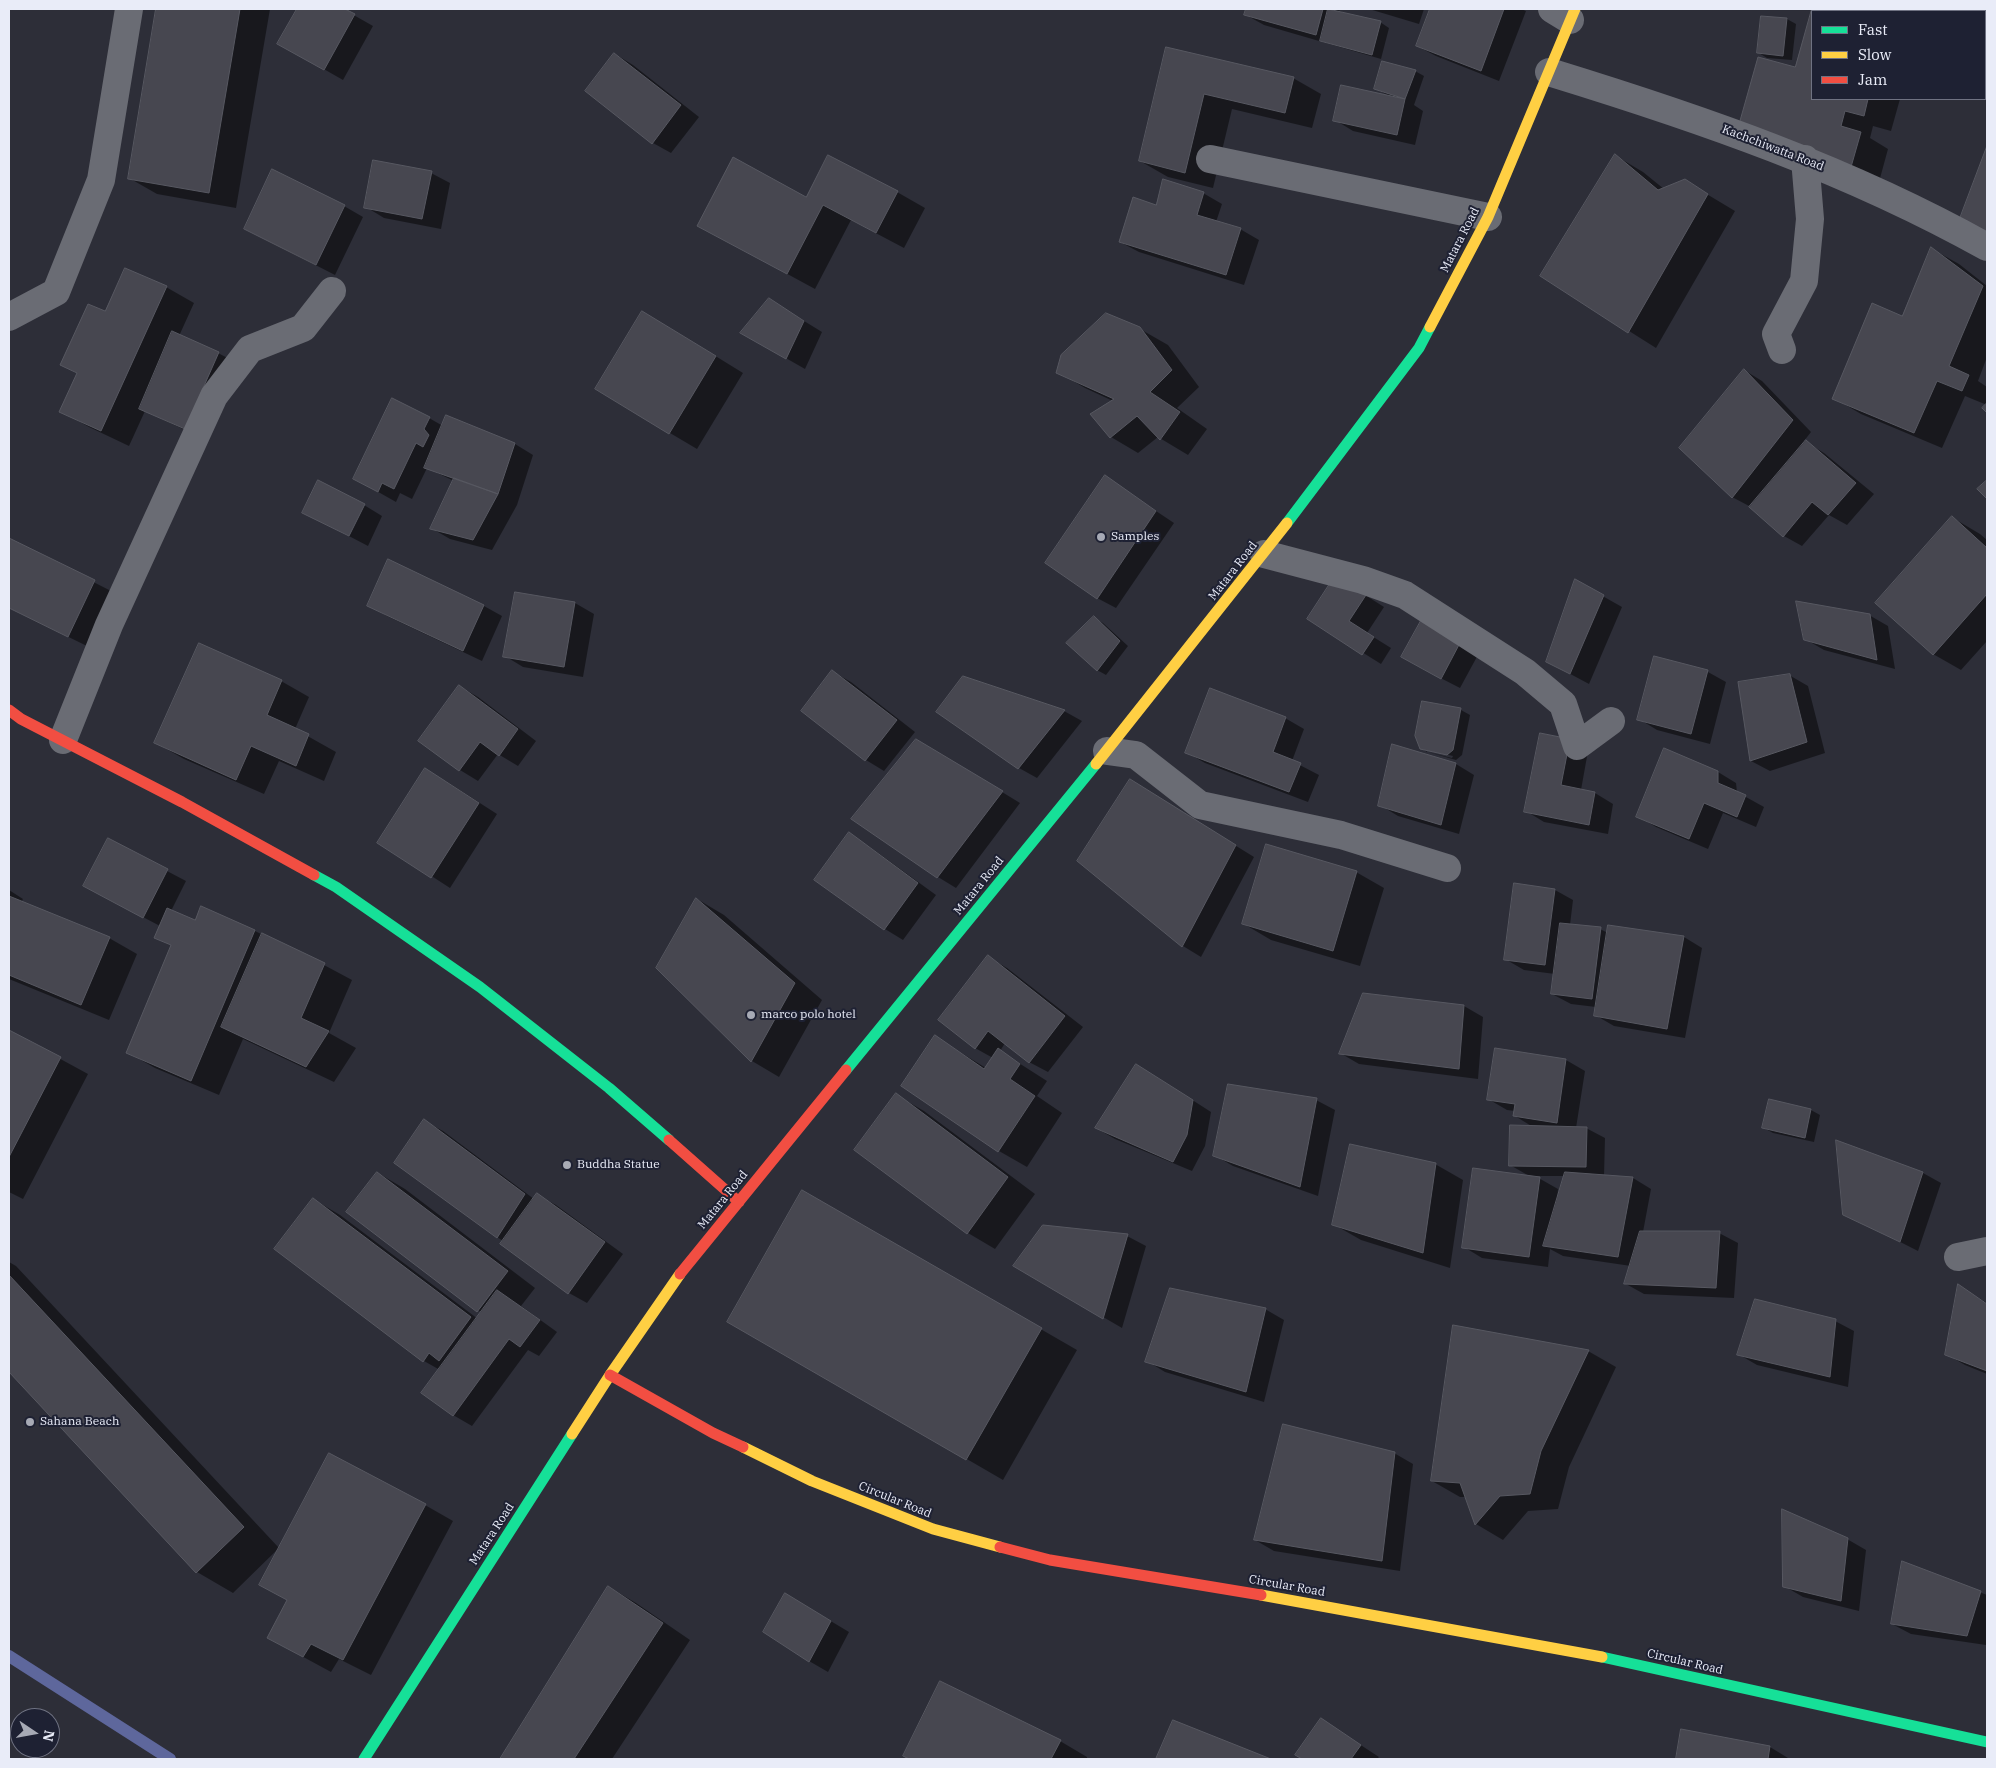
<!DOCTYPE html>
<html>
<head>
<meta charset="utf-8">
<style>
  body { margin:0 }
  #map { position:relative; width:1996px; height:1768px; overflow:hidden; background:#2d2e38; font-family:"IBM Plex Serif",serif }
  canvas { display:block }
  .frame { position:absolute; inset:0; border:10px solid #e9ecf8; pointer-events:none }
  .legend { position:absolute; left:1811px; top:10px; width:175px; height:90px; box-sizing:border-box; background:#1e2133; border:1px solid #6f7282; margin:0; padding:6px 9px; list-style:none; font-size:15px; color:#e9ecf8 }
  .legend li { display:flex; align-items:center; gap:10px; height:25px }
  .legend b { width:25px; border:1px solid #6f7282 }
  .north { position:absolute; left:10px; top:1708px; width:50px; height:50px; box-sizing:border-box; background:#1e2133; border:1px solid #6f7282; border-radius:50%; rotate:102deg; font-size:14px; font-weight:700; line-height:20px; text-align:center; color:#e9ecf8 }
  .north::after { content:''; display:block; margin:auto; width:18px; height:22px; background:#a7aab5; clip-path:polygon(50% 0,100% 100%,50% 72%,0 100%) }
</style>
</head>
<body>
<div id="map">
<canvas width="1996" height="1768"></canvas>
<div class="frame"></div>
<ul class="legend">
<li><b style="height:6px;background:#16e098"></b>Fast</li>
<li><b style="height:6px;background:#ffcf43"></b>Slow</li>
<li><b style="height:6px;background:#f24e42"></b>Jam</li>
</ul>
<div class="north">N</div>
</div>
<script>
const ctx = document.querySelector('canvas').getContext('2d');
ctx.lineJoin = 'round';
function fill(path, color) { ctx.fillStyle = color; ctx.fill(path, 'evenodd'); }
function strokePath(path, color, width, dash) { ctx.strokeStyle = color; ctx.lineWidth = width; ctx.lineCap = dash ? 'butt' : 'round'; ctx.setLineDash(dash || []); ctx.stroke(path); }
function label(font, color, halo, rows, align = 'center') {
  ctx.font = font + ' "IBM Plex Serif",serif'; ctx.lineWidth = 4; ctx.setLineDash([]); ctx.textBaseline = 'middle'; ctx.strokeStyle = halo; ctx.fillStyle = color; for (const [text, x, y, turn = 0] of rows) {
    ctx.save(); ctx.translate(x, y); ctx.rotate((+turn || 0) * Math.PI / 180); ctx.textAlign = isNaN(turn) ? turn : align; if (halo) ctx.strokeText(text, 0, 0); ctx.fillText(text, 0, 0); ctx.restore();
  }
}
const shadow = new Path2D(`
  M157,9H270L236,208L157,194L129,178Z
  M298,9H343L373,26L343,80L278,43Z
  M1247,9H1336L1342,12L1380,22L1389,28L1381,59L1264,25L1246,15Z
  M1369,9H1424L1419,24Z
  M1431,9H1521L1526,11L1499,81L1436,56L1417,46Z
  M1813,9H1826L1835,11H1812V99H1900L1891,131L1873,126L1870,138L1888,149L1879,182L1766,150L1795,69Z
  M1881,9H1955V11H1885Z
  M1787,19L1796,24L1792,60L1767,58L1759,53Z
  M1167,48L1293,78L1321,94L1312,128L1232,109L1213,188L1168,177L1140,161Z
  M615,54L633,65L699,117L671,153L653,143Z
  M1415,71L1424,76L1414,105L1423,111L1415,145L1353,131L1335,120L1389,96L1375,88Z
  M1987,149V254L1955,236Z
  M1616,156L1643,172L1664,189L1685,181L1735,211L1656,348L1542,276Z
  M431,173L450,183L441,229L384,218L366,207Z
  M897,192L925,208L904,248L851,220L815,289L699,226L807,198Z
  M1203,193L1222,204L1216,222L1240,229L1259,240L1244,285L1139,252L1120,242L1157,206Z
  M344,206L363,217L335,275L245,229Z
  M1932,249L1959,264L1987,286V357L1978,381L1987,387V411L1984,408L1987,405L1965,396L1942,448L1861,414L1834,398L1902,318Z
  M166,287L194,303L179,336L218,353L237,363L204,439L145,411L129,446L89,427L61,411L78,374L62,365L106,313Z
  M770,300L822,332L805,369L742,333Z
  M670,328L743,373L697,449L670,433Z
  M1140,329L1168,345L1199,387L1177,408L1207,429L1188,455L1158,437L1138,453L1111,437L1113,401L1085,388L1058,372Z
  M1744,370L1762,381L1811,432L1804,441L1824,453L1874,494L1847,525L1829,515L1802,546L1784,536L1751,507L1732,497Z
  M447,417L515,444L533,455L517,505L492,550L450,539L431,528L454,481L427,468L412,499L400,493L396,502L373,489L429,418L443,426Z
  M1105,477L1174,523L1116,608L1097,598Z
  M364,505L382,516L368,546L303,512Z
  M1953,518L1980,534L1987,540V641L1961,670L1933,654Z
  M9,539L113,592L87,646L9,608Z
  M389,561L484,606L502,616L482,661L387,616L368,605Z
  M1576,581L1622,607L1589,684L1548,662Z
  M1354,588L1384,607L1367,633L1391,648L1381,664L1309,619Z
  M516,593L575,603L594,614L583,677L523,667L505,656Z
  M1869,615L1888,626L1895,669L1824,650L1805,639Z
  M1094,618L1103,623L1128,646L1106,675L1097,670Z
  M1422,621L1479,653L1460,688L1421,668Z
  M1655,658L1708,672L1726,682L1710,744L1657,730L1639,719Z
  M833,672L851,682L915,732L884,771L866,760L802,711Z
  M1789,675L1808,686L1825,753L1770,771L1751,761L1739,683Z
  M281,681L309,697L295,729L336,752L324,781L279,761L264,794L184,759L156,743Z
  M459,686L478,697L536,741L518,766L498,754L478,781L460,770Z
  M1423,702L1461,710L1470,715L1462,755L1456,760L1428,752L1452,758L1453,756L1427,750V752L1421,748Z
  M1064,711L1082,721L1037,778L1019,768Z
  M1285,718L1304,729L1292,761L1319,775L1308,802L1205,763L1186,752Z
  M1541,735L1588,751L1581,790L1595,793L1613,804L1608,834L1544,822L1526,811Z
  M935,751L1020,803L956,888L938,877L853,819Z
  M1456,764L1474,775L1459,834L1398,816L1380,805Z
  M1718,772L1736,783L1737,792L1764,807L1756,827L1723,813L1708,849L1656,827L1638,816Z
  M444,780L497,814L450,888L379,842Z
  M1149,792L1254,857L1201,957L1183,946L1079,860Z
  M849,834L867,845L936,895L903,940L885,929L816,880Z
  M108,840L186,881L171,911L196,921L201,908L255,931L324,965L352,980L329,1033L356,1048L334,1082L243,1039L219,1095L155,1068L127,1052L172,946L156,937L160,926L103,896Z
  M1356,872L1384,888L1360,966L1271,940L1244,924Z
  M1515,885L1555,890L1573,900L1570,925L1600,929L1608,933L1609,926L1684,937L1702,948L1685,1038L1614,1026L1595,1015L1596,1007L1571,1004L1552,994L1555,974L1524,970L1505,959Z
  M9,890L23,899L21,902L109,938L137,954L109,1020L9,979Z
  M697,899L724,915L822,1000L779,1077L752,1061L657,968Z
  M988,957L1007,968L1083,1027L1048,1072L1029,1062L1005,1043L1000,1051L1047,1081L1037,1096L1062,1113L1027,1167L999,1151L903,1086L935,1037L986,1068L993,1058L975,1048Z
  M1364,994L1464,1006L1483,1017L1478,1079L1359,1064L1340,1053Z
  M9,1031L88,1074L23,1199L9,1192Z
  M1496,1049L1566,1060L1585,1071L1576,1128H1586L1605,1138L1604,1176L1633,1178L1651,1189L1643,1232L1719,1233L1738,1243L1734,1298L1644,1294L1626,1284L1631,1266L1563,1256L1550,1249L1548,1267L1482,1258L1464,1247L1531,1177L1510,1165L1533,1127L1515,1116V1111L1507,1110L1488,1099ZM1535,1176H1565L1558,1200H1557L1558,1189Z
  M1155,1076L1211,1112L1205,1146L1192,1171L1115,1139L1096,1128Z
  M896,1095L924,1111L1035,1194L995,1249L968,1233L856,1150Z
  M1316,1100L1335,1110L1318,1196L1233,1166L1214,1155Z
  M1811,1110L1820,1115L1814,1142L1773,1133L1764,1128Z
  M424,1121L443,1131L534,1199L537,1195L556,1205L623,1254L587,1303L569,1293L501,1243L503,1241L497,1237Z
  M1435,1164L1463,1180L1450,1268L1361,1240L1333,1224Z
  M378,1173L405,1189L535,1288L521,1306L557,1332L539,1356L528,1350L472,1426L453,1415L440,1370L424,1361L313,1199L340,1215L478,1319L482,1313L348,1212Z
  M1923,1173L1941,1183L1918,1251L1845,1214Z
  M803,1192L1077,1350L1003,1480L729,1321Z
  M1127,1236L1146,1246L1122,1328L1014,1265Z
  M9,1262L16,1266L279,1548L233,1593L197,1572L9,1370Z
  M1959,1286L1987,1303V1374L1965,1365L1946,1354Z
  M1265,1309L1284,1320L1264,1402L1165,1372L1147,1361Z
  M1835,1321L1854,1331L1848,1387L1757,1365L1738,1354Z
  M1588,1351L1616,1367L1569,1467L1558,1509L1528,1511L1503,1540L1476,1524L1466,1497H1460L1432,1481Z
  M1394,1453L1413,1464L1400,1571L1274,1551L1255,1540Z
  M425,1505L453,1521L371,1675L339,1659L331,1672L296,1653Z
  M1847,1539L1866,1550L1859,1611L1803,1597L1784,1586Z
  M1903,1562L1987,1595V1640L1986,1645L1911,1634L1892,1624Z
  M609,1587L636,1603L690,1640L612,1759H502Z
  M804,1605L849,1632L828,1672L809,1661Z
  M1321,1719L1379,1757L1377,1759H1304L1297,1754Z
  M1173,1722L1267,1759H1158Z
  M1682,1730L1770,1747L1788,1758V1759H1677Z
  M1060,1741L1087,1757V1759H910L904,1756Z`);
const stream = new Path2D(`
  M9,1656L170,1759`);
const building = new Path2D(`
  M156,9H240L209,193L128,179Z
  M297,9H345L355,14L324,70L277,44Z
  M1246,9H1323L1316,35L1244,15Z
  M1328,9L1381,21L1372,55L1320,41Z
  M1430,9H1504L1481,71L1416,46Z
  M1812,9H1831L1840,11H1812V99H1868L1864,116L1845,111L1841,126L1861,132L1851,167L1736,135L1758,57L1795,67Z
  M1879,9H1937L1936,11H1898Z
  M1761,16L1787,18L1783,56L1757,53Z
  M1166,47L1294,77L1285,113L1204,94L1185,173L1139,161Z
  M614,53L681,105L652,144L585,91Z
  M1382,61L1416,70L1405,99L1374,89Z
  M1341,85L1405,99L1397,135L1333,121Z
  M1987,146V250L1953,237Z
  M1615,154L1658,190L1685,179L1708,194L1628,333L1540,276Z
  M828,155L898,191L876,233L823,205L787,274L697,226L733,157L806,197Z
  M373,160L432,171L422,219L364,208Z
  M272,169L345,205L316,265L244,229Z
  M1163,179L1204,192L1197,215L1241,228L1226,275L1119,242L1133,197L1156,205Z
  M1931,247L1983,286L1949,366L1969,375L1962,391L1937,381L1914,433L1832,399L1872,303L1902,316Z
  M125,268L167,286L101,431L59,412L77,373L60,365L88,304L105,311Z
  M769,298L804,321L786,359L740,333Z
  M642,311L716,356L669,434L595,389Z
  M1106,313L1140,327L1172,370L1150,392L1180,412L1160,440L1137,416L1110,438L1090,414L1114,399L1056,373L1061,355Z
  M172,331L219,352L185,429L139,409Z
  M1744,369L1793,420L1732,498L1679,448Z
  M392,398L430,417L424,429L429,435L423,447L416,443L394,489L382,483L378,492L353,479Z
  M1987,403V413L1982,408Z
  M446,415L515,443L498,494L424,468Z
  M1806,440L1856,483L1828,515L1812,502L1783,537L1749,507Z
  M1105,475L1156,511L1097,599L1045,563Z
  M454,478L498,494L473,540L430,529Z
  M318,480L365,504L349,536L302,513Z
  M1987,480V499L1977,489Z
  M1952,516L1987,548V594L1933,655L1875,603Z
  M9,538L95,580L68,637L9,608Z
  M388,559L484,605L463,651L367,606Z
  M1335,576L1366,595L1349,621L1374,637L1362,655L1307,619Z
  M1575,579L1604,595L1570,674L1546,662Z
  M515,592L575,602L564,667L503,657Z
  M1796,601L1870,614L1877,660L1804,640Z
  M1094,616L1120,641L1097,671L1066,643Z
  M1422,619L1461,641L1441,679L1401,657Z
  M199,643L282,680L267,715L309,734L296,766L251,746L236,780L154,743Z
  M1654,656L1708,670L1691,734L1637,720Z
  M832,670L897,720L865,761L801,711Z
  M1790,674L1807,742L1750,761L1738,682Z
  M963,676L1065,710L1018,769L936,712Z
  M459,685L518,729L499,756L480,742L459,771L418,741Z
  M1210,688L1286,717L1273,752L1301,763L1289,792L1185,753Z
  M1422,701L1461,708L1453,750L1447,755L1420,749L1415,736Z
  M1540,733L1570,739L1561,785L1595,792L1589,825L1524,812Z
  M916,739L1003,791L937,878L851,819Z
  M1392,744L1456,763L1441,825L1378,806Z
  M1664,748L1718,771V783L1746,795L1737,817L1704,803L1689,839L1636,817Z
  M425,768L479,803L431,878L377,843Z
  M1130,779L1236,845L1182,947L1077,861Z
  M849,832L918,883L884,930L814,880Z
  M108,838L168,869L143,918L83,886Z
  M1266,844L1357,871L1333,951L1242,924Z
  M1514,883L1555,889L1545,965L1504,960Z
  M9,896L110,937L81,1005L9,975Z
  M696,898L795,983L751,1062L656,968Z
  M201,906L255,930L191,1081L126,1053L171,945L154,938L167,908L195,920Z
  M1560,923L1601,927L1592,999L1551,994Z
  M1608,925L1684,936L1667,1029L1594,1016Z
  M262,933L325,963L301,1018L329,1031L306,1067L221,1027Z
  M988,955L1065,1016L1029,1063L988,1031L975,1049L938,1020Z
  M1363,993L1464,1005L1459,1069L1339,1054Z
  M9,1030L61,1057L9,1157Z
  M935,1035L984,1069L998,1048L1020,1064L1010,1079L1035,1096L998,1152L901,1086Z
  M1495,1048L1566,1059L1557,1123L1513,1116L1515,1104L1487,1100Z
  M1136,1064L1193,1100L1187,1135L1173,1162L1095,1128Z
  M1228,1084L1317,1098L1300,1187L1213,1156Z
  M896,1093L1008,1177L967,1234L854,1150Z
  M1769,1099L1811,1109L1805,1138L1762,1128Z
  M424,1119L525,1194L497,1238L394,1163Z
  M1510,1125L1587,1127L1586,1167L1509,1166Z
  M1836,1140L1923,1172L1900,1242L1843,1215Z
  M1350,1144L1436,1163L1423,1253L1332,1225Z
  M1473,1168L1540,1177L1529,1257L1462,1248Z
  M377,1172L508,1271L477,1312L346,1212Z
  M1565,1172L1633,1177L1618,1257L1543,1246Z
  M802,1190L1042,1328L966,1460L727,1322Z
  M537,1193L605,1242L568,1294L500,1244Z
  M313,1198L471,1317L439,1361L429,1353L423,1362L274,1249Z
  M1043,1225L1128,1234L1103,1319L1013,1266Z
  M1640,1231H1720L1716,1288L1624,1284Z
  M9,1275L244,1527L196,1573L9,1372Z
  M1958,1284L1987,1304V1371L1945,1355Z
  M1170,1288L1266,1308L1246,1392L1145,1362Z
  M497,1290L540,1320L520,1347L509,1339L453,1416L421,1393Z
  M1755,1299L1836,1319L1830,1377L1737,1355Z
  M1453,1325L1589,1350L1541,1451L1530,1494L1500,1496L1475,1525L1460,1483L1431,1481Z
  M1283,1424L1395,1452L1382,1561L1254,1540Z
  M329,1453L426,1504L343,1660L311,1644L303,1657L267,1638L287,1600L259,1585Z
  M1782,1509L1848,1538L1841,1601L1783,1587Z
  M1902,1561L1981,1591L1967,1636L1891,1624Z
  M608,1586L663,1623L574,1759H500Z
  M785,1593L831,1621L809,1662L763,1632Z
  M940,1681L1061,1740L1051,1759H909L903,1756Z
  M1321,1718L1361,1745L1351,1759H1302L1295,1755Z
  M1173,1720L1271,1759H1156Z
  M1681,1729L1770,1746L1768,1759H1676Z`);
const street = new Path2D(`
  M1552,9L1570,20
  M1549,72C1702,119 1847,169 1987,247
  M1210,159L1488,217
  M9,317L56,292L101,180L129,9
  M1782,350L1776,334L1804,281L1810,219L1805,159
  M1264,554L1363,580L1405,595L1525,672L1563,704L1577,746L1611,721
  M63,740L109,625L214,396L250,349L303,328L332,291
  M1107,751L1136,755L1200,805L1341,835L1447,868
  M1958,1257L1987,1251`);
const fast = new Path2D(`
  M1287,523L1419,348L1430,327
  M314,875L336,887L480,987L609,1088L669,1140
  M846,1070L1096,764
  M1602,1657L1987,1742
  M364,1759L572,1434`);
const slow = new Path2D(`
  M1430,327L1488,217L1575,9
  M1096,764L1287,523
  M572,1434L610,1375L680,1274
  M743,1447L812,1481L933,1529L1000,1547
  M1261,1595L1602,1657`);
const jam = new Path2D(`
  M9,710L21,719L182,802L314,875
  M669,1140L739,1202
  M680,1274L846,1070
  M610,1375L713,1433L743,1447
  M1000,1547L1050,1560L1261,1595`);
const markers = [
  [1101,537,5,"#a7aab5"],
  [751,1015,5,"#a7aab5"],
  [567,1165,5,"#a7aab5"],
  [30,1422,5,"#a7aab5"]
];
const streetNames = [
  ["Kachchiwatta Road",1773,148,21],
  ["Matara Road",1460,240,-63],
  ["Matara Road",1233,571,-52],
  ["Matara Road",979,886,-51],
  ["Matara Road",723,1200,-51],
  ["Circular Road",895,1500,22],
  ["Matara Road",492,1534,-57],
  ["Circular Road",1287,1586,10],
  ["Circular Road",1685,1662,13]
];
const poiNames = [
  ["Samples",1111,537],
  ["marco polo hotel",761,1015],
  ["Buddha Statue",577,1165],
  ["Sahana Beach",40,1422]
];
fill(shadow, '#0007');
strokePath(stream, '#5e679c', 12);
fill(building, '#474750');
strokePath(building, '#575861', 1);
strokePath(street, '#6a6c74', 28);
strokePath(fast, '#16e098', 11);
strokePath(slow, '#ffcf43', 11);
strokePath(jam, '#f24e42', 11);
for (const [x, y, r, color] of markers) { const dot = new Path2D(); dot.arc(x, y, r, 0, 2 * Math.PI); ctx.fillStyle = color; ctx.fill(dot); strokePath(dot, '#1e2133', 2); }
label('12px', '#e9ecf8', '#1e2133', streetNames);
label('12px', '#e9ecf8', '#1e2133', poiNames, 'left');
</script>
</body>
</html>
